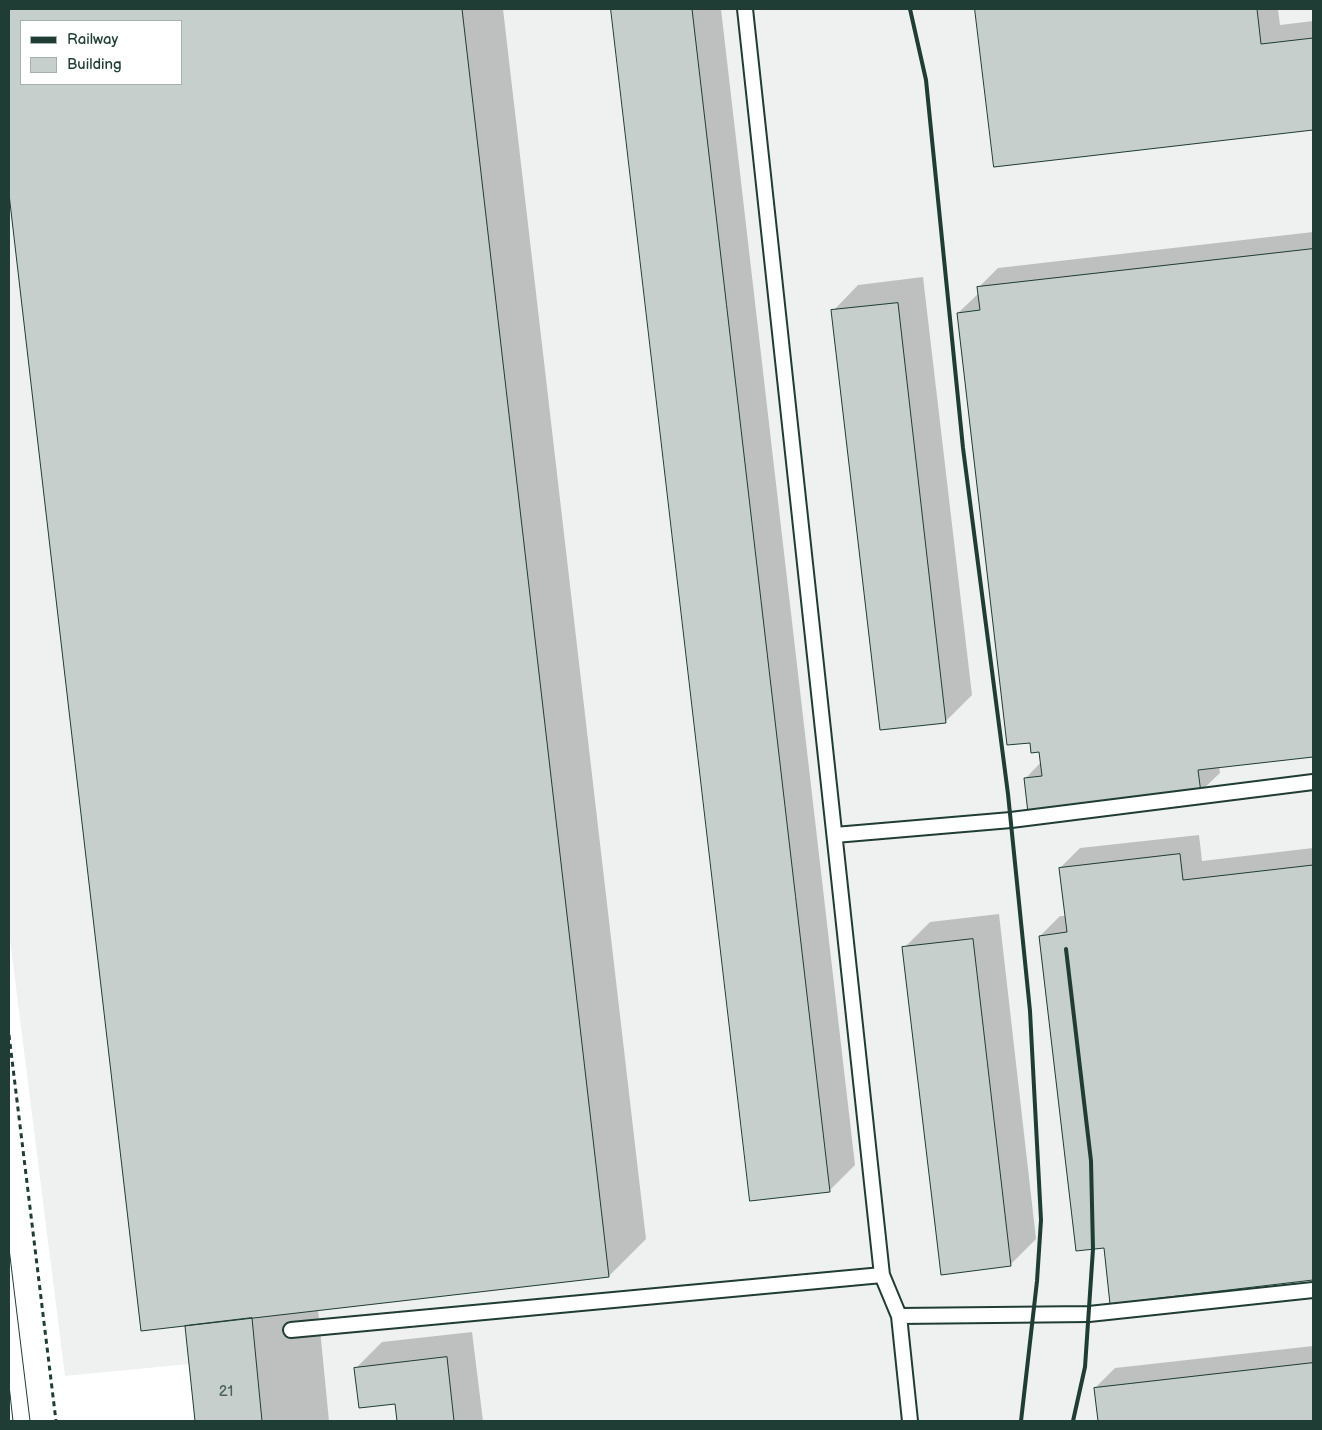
<!DOCTYPE html>
<html>
<head>
<meta charset="utf-8">
<style>
  body { margin:0 }
  #map { position:relative; width:1322px; height:1430px; overflow:hidden; background:#fff; font-family:"Balsamiq Sans",sans-serif }
  canvas { display:block }
  .frame { position:absolute; inset:0; border:10px solid #1f3d34; pointer-events:none }
  .legend { position:absolute; left:20px; top:20px; width:162px; height:65px; box-sizing:border-box; background:#fff; border:1px solid #a5b1ae; margin:0; padding:6px 9px; list-style:none; font-size:15px; color:#1f3d34 }
  .legend li { display:flex; align-items:center; gap:10px; height:25px }
  .legend b { width:25px; border:1px solid #a5b1ae }
</style>
</head>
<body>
<div id="map">
<canvas width="1322" height="1430"></canvas>
<div class="frame"></div>
<ul class="legend">
<li><b style="height:6px;background:#1f3d34"></b>Railway</li>
<li><b style="height:14px;background:#c7cfcc"></b>Building</li>
</ul>
</div>
<script>
const ctx = document.querySelector('canvas').getContext('2d');
ctx.lineJoin = 'round';
function fill(path, color) { ctx.fillStyle = color; ctx.fill(path, 'evenodd'); }
function strokePath(path, color, width, dash) { ctx.strokeStyle = color; ctx.lineWidth = width; ctx.lineCap = dash ? 'butt' : 'round'; ctx.setLineDash(dash || []); ctx.stroke(path); }
function label(font, color, halo, rows, align = 'center') {
  ctx.font = font + ' "Balsamiq Sans",sans-serif'; ctx.lineWidth = 4; ctx.setLineDash([]); ctx.textBaseline = 'middle'; ctx.strokeStyle = halo; ctx.fillStyle = color; for (const [text, x, y, turn = 0] of rows) {
    ctx.save(); ctx.translate(x, y); ctx.rotate((+turn || 0) * Math.PI / 180); ctx.textAlign = isNaN(turn) ? turn : align; if (halo) ctx.strokeText(text, 0, 0); ctx.fillText(text, 0, 0); ctx.restore();
  }
}
const built = new Path2D(`
  M9,9H1313V1421H195L189,1364L65,1376L9,932ZM21,21H181V84H21Z`);
const shadow = new Path2D(`
  M9,9H503L646,1239L609,1276L318,1309L329,1421H196L187,1326L189,1324L142,1329L9,183ZM21,21H181V84H21Z
  M613,9H721L855,1165L829,1191L751,1200Z
  M977,9H1278L1280,25L1313,21V129L995,166Z
  M1313,232V756L1219,766L1220,773L1200,792L1025,779L1041,762L958,313L979,293L978,288L998,268Z
  M923,277L972,695L946,721L881,729L833,311L858,285Z
  M1199,835L1202,861L1313,848V1279L1111,1302L1105,1247L1040,936L1060,916H1066L1060,868L1080,848Z
  M999,914L1036,1239L1010,1265L904,948L930,922Z
  M472,1332L483,1421H399L396,1403L356,1368L382,1342Z
  M1313,1346V1421H1099L1095,1388L1115,1368Z`);
const building = new Path2D(`
  M9,9H462L609,1277L141,1331L9,194ZM21,21H181V84H21Z
  M611,9H692L830,1192L750,1201Z
  M975,9H1257L1261,44L1313,38V130L994,167Z
  M1313,249V757L1198,770L1201,793L1028,813L1024,778L1042,776L1039,752L1031,753L1030,743L1007,745L957,313L980,310L977,287Z
  M898,303L946,723L880,730L831,310Z
  M1180,854L1183,880L1313,865V1280L1110,1304L1104,1248L1076,1251L1039,936L1067,932L1059,868Z
  M973,939L1011,1266L941,1275L902,947Z
  M252,1318L262,1421H195L185,1326Z
  M447,1357L454,1421H397L395,1404L359,1408L354,1368Z
  M1313,1363V1421H1098L1094,1388Z`);
const path = new Path2D(`
  M9,1035L56,1421`);
const service = new Path2D(`
  M745,9L882,1275L899,1316L910,1421
  M835,835L1011,820L1313,782
  M899,1316L1089,1314L1313,1290
  M291,1330L882,1275`);
const tram = new Path2D(`
  M9,1248L30,1421
  M9,1385L13,1421`);
const rail = new Path2D(`
  M910,9L926,80L963,448L1008,794L1030,1011L1041,1220L1037,1281L1021,1421
  M1066,949L1091,1161L1093,1249L1085,1367L1073,1421`);
const numberNames = [
  ["21",226,1392]
];
fill(built, '#eef1f0');
fill(shadow, '#0003');
fill(building, '#c7cfcc');
strokePath(building, '#1f3d34', 1);
strokePath(service, '#1f3d34', 18);
strokePath(path, '#1f3d34', 3, [5, 4]);
strokePath(service, '#fff', 14);
strokePath(tram, '#1f3d34', 1);
strokePath(rail, '#1f3d34', 4);
label('15px', '#49625a', null, numberNames);
</script>
</body>
</html>
